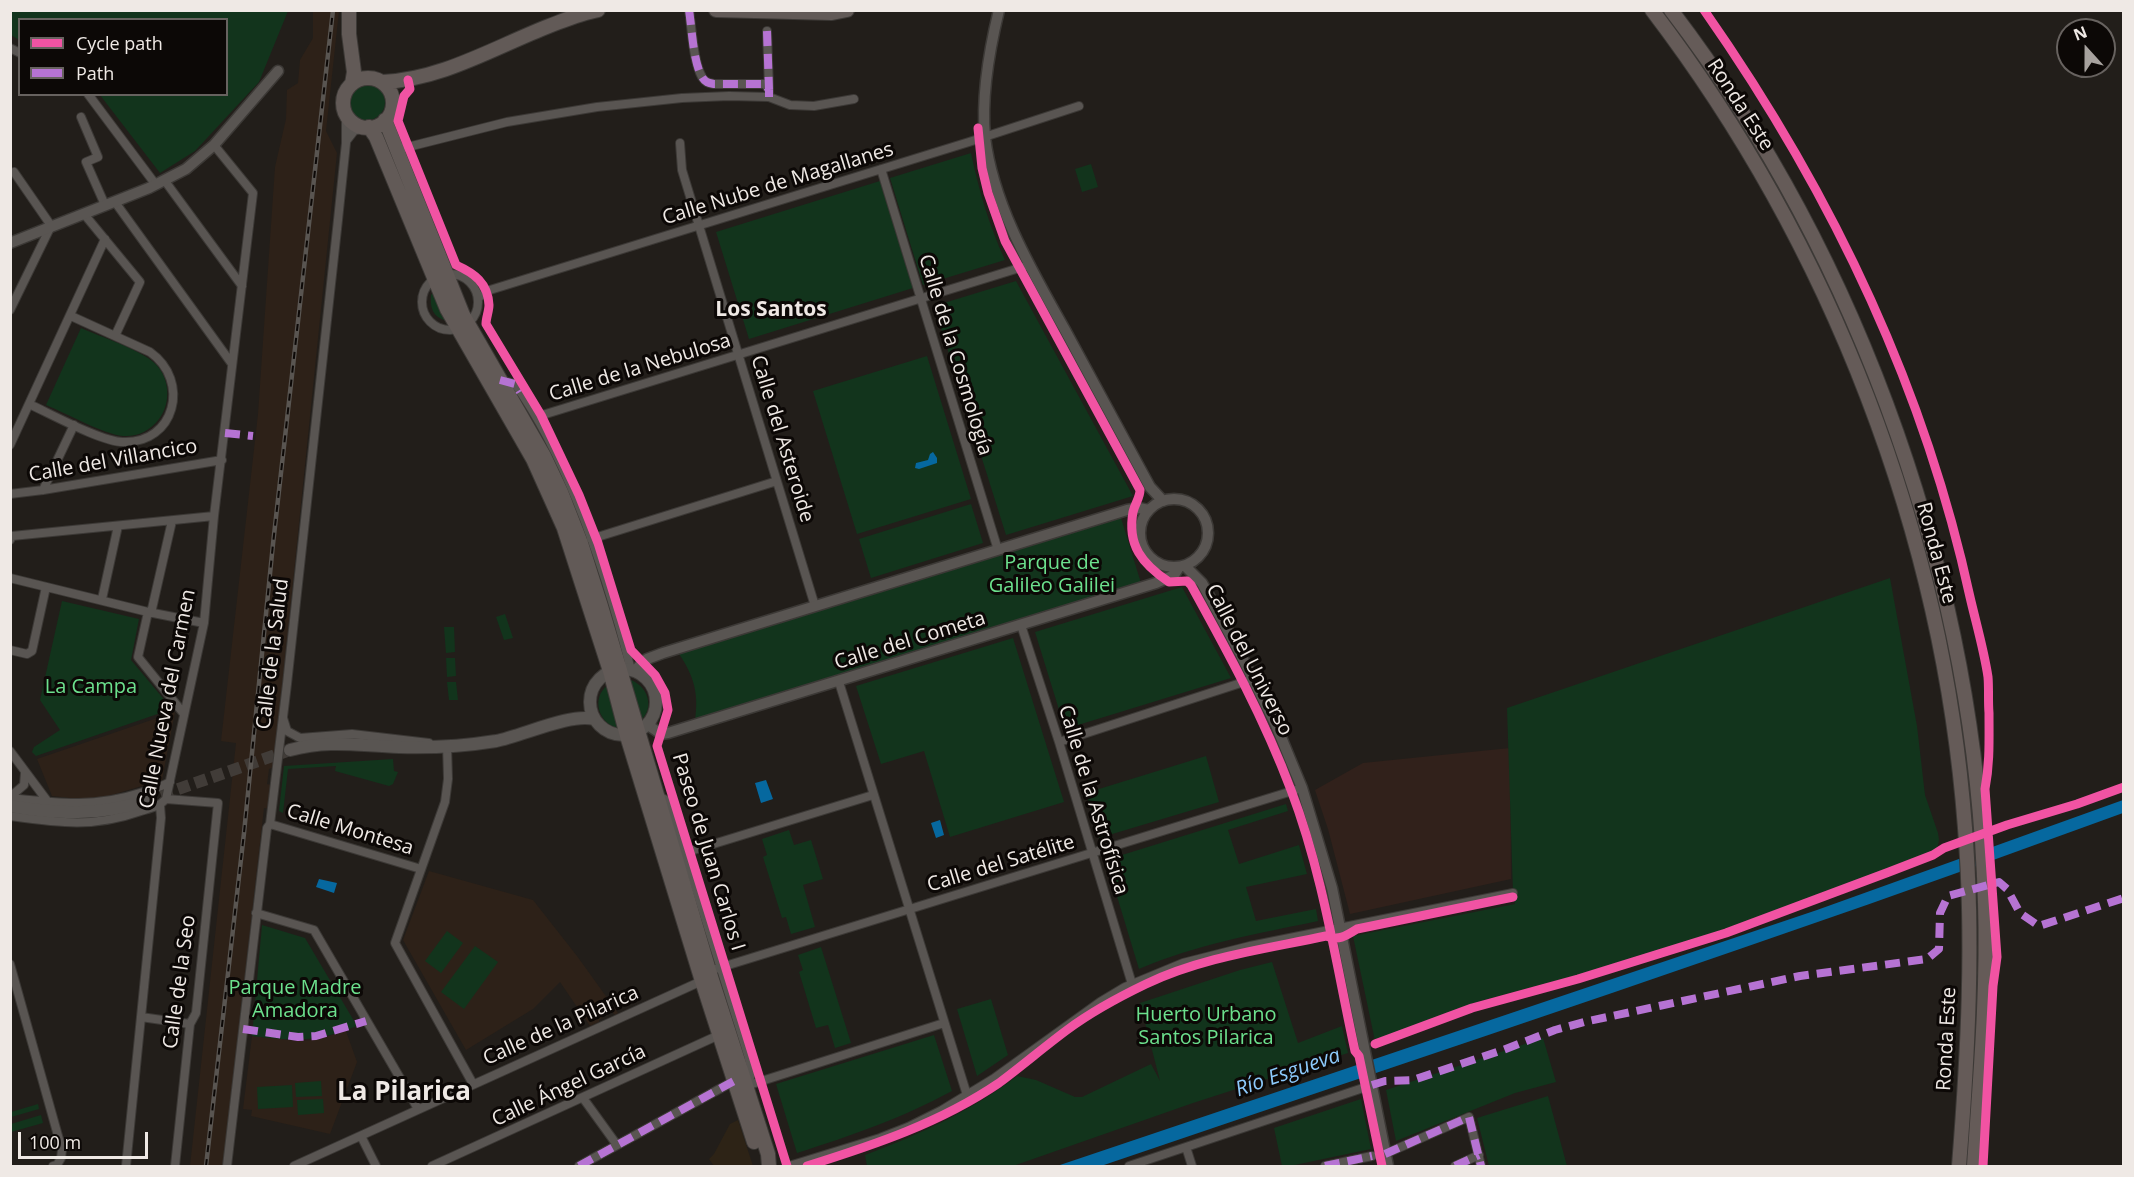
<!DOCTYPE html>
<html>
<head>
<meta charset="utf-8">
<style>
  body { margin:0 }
  #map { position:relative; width:2134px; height:1177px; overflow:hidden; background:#221e1a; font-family:"Open Sans",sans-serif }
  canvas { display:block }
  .frame { position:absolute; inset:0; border:12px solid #efe9e5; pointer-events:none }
  .legend { position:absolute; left:18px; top:18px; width:210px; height:78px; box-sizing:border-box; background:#0c0806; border:2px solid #67625f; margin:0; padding:8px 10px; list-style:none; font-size:18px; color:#efe9e5 }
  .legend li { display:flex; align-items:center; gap:12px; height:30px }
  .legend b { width:30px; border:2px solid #67625f }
  .north { position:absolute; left:2056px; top:18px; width:60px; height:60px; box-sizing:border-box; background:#0c0806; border:2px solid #67625f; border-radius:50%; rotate:339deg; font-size:16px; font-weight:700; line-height:24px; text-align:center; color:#efe9e5 }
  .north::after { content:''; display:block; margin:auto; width:21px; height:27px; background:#a7a29e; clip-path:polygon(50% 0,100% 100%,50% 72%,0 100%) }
  .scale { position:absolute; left:18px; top:1132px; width:130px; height:27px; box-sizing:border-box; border:3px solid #efe9e5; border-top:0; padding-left:8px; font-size:18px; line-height:21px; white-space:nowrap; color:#efe9e5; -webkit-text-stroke:4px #0c0806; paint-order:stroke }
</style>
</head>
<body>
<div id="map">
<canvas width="2134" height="1177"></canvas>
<div class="frame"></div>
<ul class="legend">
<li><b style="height:8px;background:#f153a3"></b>Cycle path</li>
<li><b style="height:8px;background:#b673d3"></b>Path</li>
</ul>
<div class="north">N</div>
<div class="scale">100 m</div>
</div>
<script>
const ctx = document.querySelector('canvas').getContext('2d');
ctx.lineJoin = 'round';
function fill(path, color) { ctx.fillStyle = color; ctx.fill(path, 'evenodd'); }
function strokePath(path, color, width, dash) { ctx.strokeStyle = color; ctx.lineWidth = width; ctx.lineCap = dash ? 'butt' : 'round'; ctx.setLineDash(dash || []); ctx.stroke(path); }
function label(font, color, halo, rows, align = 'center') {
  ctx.font = font + ' "Open Sans",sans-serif'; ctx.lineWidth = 6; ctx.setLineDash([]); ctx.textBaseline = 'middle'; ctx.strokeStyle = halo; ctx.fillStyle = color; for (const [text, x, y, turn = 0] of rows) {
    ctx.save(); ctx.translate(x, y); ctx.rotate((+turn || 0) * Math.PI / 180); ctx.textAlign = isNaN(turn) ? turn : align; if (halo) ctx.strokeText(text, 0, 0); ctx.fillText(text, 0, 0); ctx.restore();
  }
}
const commercial = new Path2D(`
  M738,1120L753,1166H714L709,1159L714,1154L730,1124Z`);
const built = new Path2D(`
  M313,11H339L326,131L337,153L274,767L269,769L267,784L271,785L269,809L264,808L223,1166H190L236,743L221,741L258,414L275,167L286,119L287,90L298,83L300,60L313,38Z
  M175,712L162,780L105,797L79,799L52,796L37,759Z
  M429,871L533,900L577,956L618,1013L615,1015L611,1011L599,1020V1022L590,1026L560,982L533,1009L466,1050L403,940Z
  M346,1031L357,1062L330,1134L251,1116L252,1110L243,1109L252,1036L298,1041L314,1040Z`);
const medical = new Path2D(`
  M1510,748L1511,879L1350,914L1328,829L1315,790L1363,763Z`);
const green = new Path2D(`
  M10,11L11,10L288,11L259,82L195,151L160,173L100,95L226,94V20H20L19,40L11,35Z
  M349 102a18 18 0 1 1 36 0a18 18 0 1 1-36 0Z
  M971,153C979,191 989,225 1005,260L923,285L890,178Z
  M1091,164L1098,187L1082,192L1075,169Z
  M880,181L913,288L749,339L716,232Z
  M1016,281L1133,496L1006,535L934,306Z
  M434,291L447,321C433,317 430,309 431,295Z
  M81,328C101,337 136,348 152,361C170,375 172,402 159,419C150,431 137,437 123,436C103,434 66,413 46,405Z
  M927,356L971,499L857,534L813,391Z
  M971,504L983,543L871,578L859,539Z
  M1121,518L1141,583L695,720C699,694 694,676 679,654Z
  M1890,578L1917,726L1925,795L1938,833L1939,840L1937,850L1849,885L1703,937L1582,974L1480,1001L1375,1041L1353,936L1515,904L1513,893L1507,708Z
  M1182,587L1231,678L1065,729L1035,632Z
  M62,601L139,619L131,660L172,709L36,756L32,752L34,747L60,730L40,700Z
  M505,614L513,638L504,640L496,617Z
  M444,627H454L455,652L446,653Z
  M1013,638L1064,802L950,837L924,751L881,764L856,686Z
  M446,658H455L456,676L447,677Z
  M628,679C647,684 657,708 639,722Z
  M447,682H456L458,700H449Z
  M608,685L620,729C599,725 590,698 608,685Z
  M1206,756L1219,802L1099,838L1086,793Z
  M393,759L394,771L398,772L393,784L389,786L335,771L336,766L288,769L283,813L279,811L284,766Z
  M1286,804L1288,811L1228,830L1239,864L1299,845L1307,874L1246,887L1256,921L1316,909L1318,921C1257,934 1197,944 1139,969L1106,860Z
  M789,830L794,845L811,840L823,879L803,885L815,927L791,934L786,917L782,918L763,857L767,855L762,839Z
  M262,925L305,938L357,1026C314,1043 296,1041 252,1036Z
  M447,931L463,943L441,973L425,961Z
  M475,946L498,962L464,1009L441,992Z
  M821,947L851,1043L835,1048L828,1025L816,1028L799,972L803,970L798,955Z
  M1272,962L1298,1043L1342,1026L1348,1053L1193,1103L1013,1166H867L865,1155C918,1135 972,1111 1017,1076L1036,1080L1075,1097H1082L1151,1064L1160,1081L1140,1003L1240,970Z
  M991,999L1008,1055L977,1076L957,1009Z
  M934,1035L952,1091C900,1119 853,1135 797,1153L776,1084Z
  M1543,1038L1556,1082L1515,1093L1396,1141L1386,1090Z
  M321,1081L322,1096L296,1097L295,1083Z
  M292,1085L293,1107L258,1109L257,1087Z
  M1548,1096L1567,1166H1489L1477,1118Z
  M323,1099L324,1113L298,1115L297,1100Z
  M1361,1099L1371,1149L1290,1166H1282L1274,1128Z
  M38,1104L39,1109L11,1117V1112Z
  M41,1115L43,1123L11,1132V1124Z`);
const water = new Path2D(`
  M933,452L937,458V463L919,469L915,468L916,463L928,460L930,454Z
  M766,780L773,799L761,803L755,783Z
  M2123,800V813C1785,937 1443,1050 1101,1166H1057L1817,910Z
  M940,820L944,835L936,838L931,823Z
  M319,879L337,883L334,893L316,887Z`);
const secondaryTunnel = new Path2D(`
  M144,801L287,751`);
const minor = new Path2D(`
  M689,10C692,29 693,61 702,77C705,82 708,83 714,84H765L769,90V97
  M767,31L769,89
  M10,48L20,53
  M88,94L156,185
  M81,117L98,157L86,162L105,205
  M347,140L354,131L365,127
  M680,143L682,170L815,606
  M396,150L507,122L597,107L682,98L729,96L769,97L790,105L814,106L854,99
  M881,169L998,550
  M14,172L52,227
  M165,181L242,286
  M115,202L232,364
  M84,214L140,282L115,336
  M422 302a28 28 0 1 1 56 0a28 28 0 1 1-56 0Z
  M478,298L490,290L969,142L1079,106
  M10,310L50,228
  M500,380L515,384C571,463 607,576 631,670
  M29,404C51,414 102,442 123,442C175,444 191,381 150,352L71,316
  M536,417L1029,265
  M10,445L105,239
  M43,490L74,425
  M10,494L43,490L222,460
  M591,539L777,481
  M10,540L12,536L214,516
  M10,578L148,612L204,623
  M102,599L118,526
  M148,612L138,657L184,714
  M151,613L172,521
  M1021,625L1059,742L1132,984
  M10,650L27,654L32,651L46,587
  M839,682L967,1095
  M283,718L287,731L300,738L352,734L429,743
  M1059,742L1253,679
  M447,745L448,779L445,802L395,943L473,1084
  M10,751L48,802
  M657,795L666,800L671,809L748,1055C751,1069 755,1073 745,1086
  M10,797L24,785L25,773
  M10,798C57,803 94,808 140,793C150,790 161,787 170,782
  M166,799L218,803L196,1013L190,1024L175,1166
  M10,816C60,823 93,828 141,811C151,808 160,806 166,799L204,623L214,516L253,193L214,145
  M270,824L421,869
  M684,853L873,795
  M256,913L314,930L418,1109
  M10,964L62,1150L61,1158L57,1165L53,1166
  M709,971L1302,788
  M141,1017L190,1024
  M746,1086L944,1023
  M583,1098L617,1145
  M361,1136L376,1166
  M1186,1147L1372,1085
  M1385,1154L1469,1117L1481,1166
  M126,1166L161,818L160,805
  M227,1166L267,828L270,824L287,684L338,220L346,143V115
  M294,1166L706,979
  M432,1166L719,1035
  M579,1166L734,1081
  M789,1166L880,1138L908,1127L942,1110L993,1079L1100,1002L1125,987L1183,963L1250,946L1513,893
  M1129,1166L1186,1147L1192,1166
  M1325,1166L1372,1156
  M1455,1166L1479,1155`);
const tertiary = new Path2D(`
  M999,10C989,51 981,95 985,137C993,205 1032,271 1065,330C1093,382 1122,435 1150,487L1163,501
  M10,243L149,188L186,169L214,145L278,71
  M1140 533a34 34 0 1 1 68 0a34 34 0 1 1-68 0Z
  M1185,566L1202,583L1240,653L1276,725L1302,788L1332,888L1388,1166
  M634,671L647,659L663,653L1127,510L1139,508L1149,510
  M648,725L661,734L668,733L1156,583L1174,575L1179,567`);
const secondary = new Path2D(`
  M590 702a33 33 0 1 1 66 0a33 33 0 1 1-66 0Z
  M290,750C331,739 359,746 399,747C431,748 465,746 496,741C522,736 570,713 594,719
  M10,806C57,814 99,816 144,801`);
const primary = new Path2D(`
  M349,10V34L354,72L352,84
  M716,10L832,13L847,10
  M343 103a25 25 0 1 1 50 0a25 25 0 1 1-50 0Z
  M382,82C441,80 495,47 549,26C565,20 581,13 598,10
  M385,120L463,315L544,456L561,492L581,543L601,606L711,977L768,1154L769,1166
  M369,127L376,137L447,309L533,459L564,528L610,671L627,736L702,981L754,1142`);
const trunk = new Path2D(`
  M1652,10C1831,245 1943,534 1965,828C1974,941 1968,1053 1959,1166
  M1671,10C1863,262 1976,587 1985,902C1988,990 1980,1079 1974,1166`);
const rail = new Path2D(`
  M206,1166L244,833L273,544L333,10`);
const quiet = new Path2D(`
  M689,10C692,29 693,61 702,77C705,82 708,83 714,84H765L769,90V97
  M767,31L769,90
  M500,380L515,384L520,392
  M225,433L253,436
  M243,1029L298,1037L316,1036L366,1021
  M1372,1085L1385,1081L1413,1080L1503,1050L1555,1030L1584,1022L1800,976L1927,959L1939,949L1940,913L1948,896L1999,882L2007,889L2020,913L2039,926L2124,898
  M1385,1154L1469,1117L1481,1166
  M579,1166L734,1081
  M1325,1166L1372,1156
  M1455,1166L1479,1155`);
const cycleway = new Path2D(`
  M1704,10C1828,187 1924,385 1970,597C1976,623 1984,650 1988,677C1989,688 1988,701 1989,713C1989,741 1990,762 1985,789L1997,957L1993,986L1983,1166
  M408,80L410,89L404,96L398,121L456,265C474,273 488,283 489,305C489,311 486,318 486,324L541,415L579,495L598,543L631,650L655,675L665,693L668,710L657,746L787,1166
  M978,128L982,168L988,193L1005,241L1140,490C1140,498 1135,503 1133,512C1127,545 1142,564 1169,582L1187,581L1191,585C1228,652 1264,718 1291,790C1323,874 1336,964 1355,1051L1359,1056L1382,1166
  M1375,1044L1472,1008L1578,979L1726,933L1889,872L1933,855L1944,848L2007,825L2077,804L2124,787
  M807,1166C874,1145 940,1123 999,1083C1022,1066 1044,1047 1067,1030C1091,1012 1119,997 1146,984C1202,957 1266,949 1326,936C1339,941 1346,936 1357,929L1513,897`);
const streetNames = [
  ["Ronda Este",1740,105,57],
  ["Calle Nube de Magallanes",778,184,-17],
  ["Calle de la Cosmología",955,355,73],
  ["Calle de la Nebulosa",640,368,-17],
  ["Calle del Asteroide",782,439,73],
  ["Calle del Villancico",113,461,-10],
  ["Ronda Este",1936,553,75],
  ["Calle del Cometa",910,641,-17],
  ["Calle de la Salud",273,654,-83],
  ["Calle del Universo",1249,660,63],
  ["Calle Nueva del Carmen",168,699,-79],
  ["Calle de la Astrofísica",1093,800,73],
  ["Calle Montesa",350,830,17],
  ["Paseo de Juan Carlos I",708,852,73],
  ["Calle del Satélite",1001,864,-17],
  ["Calle de la Seo",180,982,-82],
  ["Calle de la Pilarica",561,1026,-24],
  ["Ronda Este",1947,1039,-87],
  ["Calle Ángel García",569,1086,-25]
];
const parkNames = [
  ["Parque de",1052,563],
  ["Galileo Galilei",1052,586],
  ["La Campa",91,687],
  ["Parque Madre",295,988],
  ["Amadora",295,1011],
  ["Huerto Urbano",1206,1015],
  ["Santos Pilarica",1206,1038]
];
const neighbourhoodNames = [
  ["Los Santos",771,310]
];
const waterNames = [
  ["Río Esgueva",1288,1073,-19]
];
const districtNames = [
  ["La Pilarica",404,1093]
];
fill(commercial, '#2d2316');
fill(built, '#2d2118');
fill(medical, '#31211b');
fill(green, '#12341c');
fill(water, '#06689f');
strokePath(secondaryTunnel, '#413c38', 12, [12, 6]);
strokePath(minor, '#3c3936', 10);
strokePath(tertiary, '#3c3936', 13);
strokePath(secondary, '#3c3936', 14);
strokePath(primary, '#3c3936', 16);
strokePath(trunk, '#3c3936', 16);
strokePath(minor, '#595552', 8);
strokePath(tertiary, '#595552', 10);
strokePath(secondary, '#595552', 12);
strokePath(primary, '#625a57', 14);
strokePath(trunk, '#655b58', 14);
strokePath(rail, '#595551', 4.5);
strokePath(rail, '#0c0806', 2, [7]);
strokePath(quiet, '#b673d3', 8, [15, 8]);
strokePath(cycleway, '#f153a3', 9);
label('20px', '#efe9e5', '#0c0806', streetNames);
label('20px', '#6ce08d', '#0c0806', parkNames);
label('bold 21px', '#efe9e5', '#0c0806', neighbourhoodNames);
label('italic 21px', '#8dcafc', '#0c0806', waterNames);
label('bold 26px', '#efe9e5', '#0c0806', districtNames);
</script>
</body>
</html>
